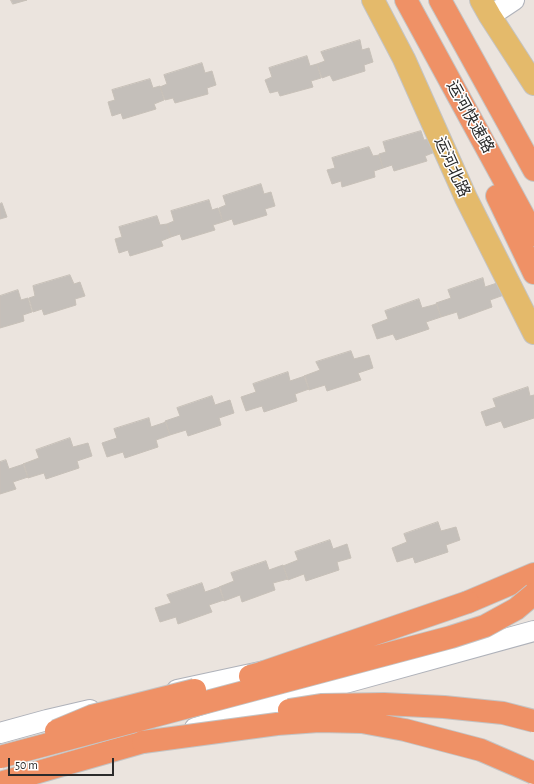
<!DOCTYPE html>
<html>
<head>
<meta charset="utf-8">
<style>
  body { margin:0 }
  #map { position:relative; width:534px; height:784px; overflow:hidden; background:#ebe4de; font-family:"Alegreya Sans",sans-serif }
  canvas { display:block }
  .scale { position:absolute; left:8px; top:758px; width:106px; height:18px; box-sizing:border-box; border:2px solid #2b2b2b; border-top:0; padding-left:5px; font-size:12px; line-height:14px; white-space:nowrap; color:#2b2b2b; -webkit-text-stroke:3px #fff; paint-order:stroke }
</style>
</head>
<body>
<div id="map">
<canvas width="534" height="784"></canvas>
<div class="scale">50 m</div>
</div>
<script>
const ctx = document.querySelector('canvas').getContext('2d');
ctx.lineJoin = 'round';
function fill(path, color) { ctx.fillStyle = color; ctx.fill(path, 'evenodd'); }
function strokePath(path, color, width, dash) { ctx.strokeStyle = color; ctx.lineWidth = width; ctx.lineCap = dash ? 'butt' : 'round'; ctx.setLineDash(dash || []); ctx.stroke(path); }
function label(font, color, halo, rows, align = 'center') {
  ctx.font = font + ' "Alegreya Sans","Noto Sans SC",sans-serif'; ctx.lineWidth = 3; ctx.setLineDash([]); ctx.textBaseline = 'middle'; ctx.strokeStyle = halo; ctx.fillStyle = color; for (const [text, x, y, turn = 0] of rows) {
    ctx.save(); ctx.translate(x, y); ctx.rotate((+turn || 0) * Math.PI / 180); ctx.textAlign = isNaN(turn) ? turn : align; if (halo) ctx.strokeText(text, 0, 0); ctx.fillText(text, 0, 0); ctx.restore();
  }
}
const building = new Path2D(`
  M11,0H27L13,4Z
  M360,40L362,50L369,48L373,62L364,65L365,71L333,81L330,75L322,78L317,64L325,61L321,52Z
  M307,56L310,66L317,64L321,78L311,81L313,87L280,96L278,91L270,93L265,80L272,77L269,68Z
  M202,63L205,73L212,71L216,85L207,88L208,94L175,103L173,98L165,100L160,87L167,84L164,75Z
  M150,79L153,88L160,86L164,100L154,104L156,109L123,119L121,113L112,116L108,102L115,100L112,90Z
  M421,131L424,140L431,139L435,152L425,156L427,161L394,171L392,165L383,168L379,154L386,152L383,142Z
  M369,147L373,156L379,155L383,168L374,171L375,177L342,187L341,181L332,184L327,170L335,168L332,158Z
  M261,184L264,194L271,192L275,206L265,209L267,215L234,225L232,219L223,222L219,208L226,205L223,196Z
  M209,200L212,210L218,208L223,222L213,225L215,230L182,240L180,234L171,237L167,224L174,221L171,211Z
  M2,203L7,217L0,219V204Z
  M157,216L160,225L167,224L171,237L161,241L163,246L130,256L128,250L119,253L115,239L122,237L119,227Z
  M70,275L74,284L80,282L85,296L75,299L76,305L44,315L42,309L33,312L29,298L35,296L33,286Z
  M483,278L485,287L500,282L504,295L490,300L492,307L459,319L457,312L441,317L436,303L451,298L448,290Z
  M18,290L21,300L28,298L32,312L23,315L24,321L0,328V296Z
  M419,299L422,308L437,304L441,317L426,322L429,329L396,340L393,334L377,339L372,325L388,319L385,311Z
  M351,351L354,359L369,355L373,368L358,373L361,380L327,391L325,385L309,390L304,376L320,370L316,362Z
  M288,372L290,381L305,376L309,389L295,394L297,401L264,412L262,406L246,411L241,397L256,392L253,384Z
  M528,387L530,396L534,395V418L504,428L501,421L486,426L481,412L496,407L493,399Z
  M212,396L215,405L230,400L234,413L219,418L221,425L188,436L186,430L170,435L165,421L180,416L177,408Z
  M149,418L151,427L166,422L170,435L156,440L158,447L125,458L123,452L107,457L102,443L117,438L114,429Z
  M70,438L73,447L88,443L92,456L77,461L79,468L46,479L44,473L28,478L23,464L39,458L36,450Z
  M6,460L9,469L24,464L28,477L13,482L16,489L0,494V462Z
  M438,522L441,531L456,527L460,540L446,545L448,552L415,563L413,557L397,562L392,548L407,542L404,534Z
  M330,540L333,549L347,544L351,558L337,562L339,570L306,581L304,574L288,580L283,566L298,560L295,552Z
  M266,561L269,570L283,565L288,579L273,583L275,590L242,602L240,595L224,601L219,587L234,581L231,573Z
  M202,583L205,592L220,587L224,600L209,605L212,612L178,624L176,617L160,622L155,608L171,603L167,595Z`);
const minor = new Path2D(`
  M490,16L514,0
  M177,690L265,671
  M195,728L327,688L534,631
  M0,733L47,720L90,710`);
const major = new Path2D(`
  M373,0L404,59L466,198L534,333
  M481,0L490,16L534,84`);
const highway = new Path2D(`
  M406,0L534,235
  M440,0L534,170
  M497,196L534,273
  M468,602L534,574
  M0,783L143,742`);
const highwayBridge = new Path2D(`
  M250,676L261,673L468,602
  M289,710L321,705L384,704L444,707L503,713L534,721
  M56,731L92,716L195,690
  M143,742L277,724L319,721L362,722L405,730L481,750L534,773
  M0,757L451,637L485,626L516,609L534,594`);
const streetNames = [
  ["运河快速路",470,117,61],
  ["运河北路",452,167,66]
];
fill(building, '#c4bfba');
strokePath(building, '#c7c0b8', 1);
strokePath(minor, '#afb2ba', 22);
strokePath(major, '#c4c4c4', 24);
strokePath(highway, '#c4c4c4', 24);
strokePath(minor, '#fff', 20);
strokePath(major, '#e4ba6b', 22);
strokePath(highway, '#ef9166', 22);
strokePath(highwayBridge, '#c4c4c4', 24, []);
strokePath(highwayBridge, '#ef9166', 22);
label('16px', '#2b2b2b', '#fff', streetNames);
</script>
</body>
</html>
